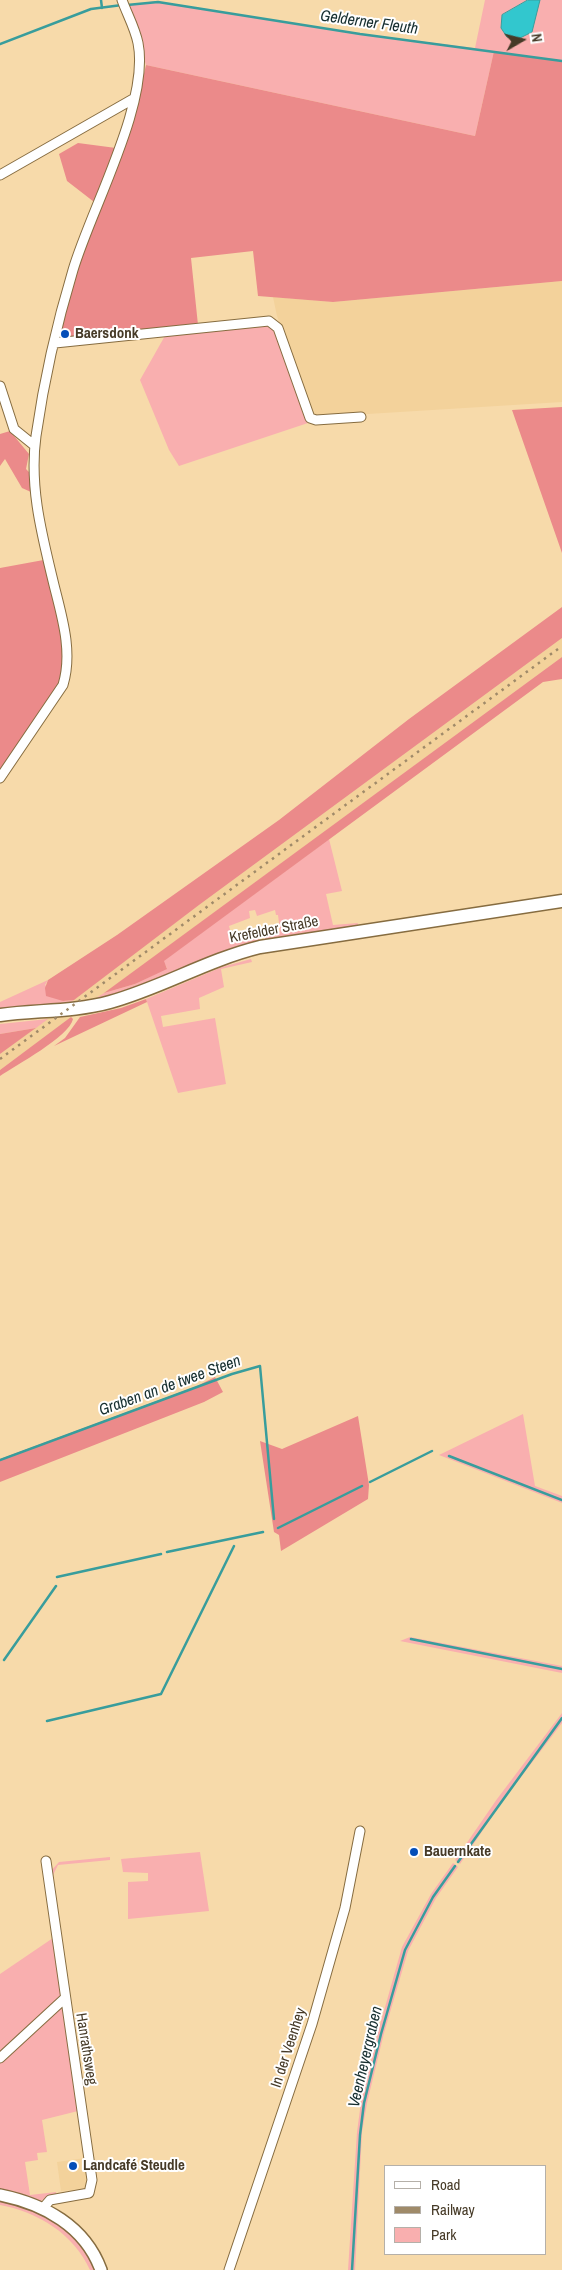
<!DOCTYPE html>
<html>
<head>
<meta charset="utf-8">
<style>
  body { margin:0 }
  #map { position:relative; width:562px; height:2270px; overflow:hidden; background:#f7daaa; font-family:"Archivo Narrow",sans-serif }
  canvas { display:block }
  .legend { position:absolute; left:384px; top:2165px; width:162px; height:90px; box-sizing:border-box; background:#fff; border:1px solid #b5b0a9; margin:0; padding:6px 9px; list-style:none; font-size:15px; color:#463a27 }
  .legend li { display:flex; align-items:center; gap:10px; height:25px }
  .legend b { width:25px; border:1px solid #b5b0a9 }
  .north { position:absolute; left:497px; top:15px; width:50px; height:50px; -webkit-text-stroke:4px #fff; paint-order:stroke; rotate:82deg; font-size:14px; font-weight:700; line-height:20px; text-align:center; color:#463a27 }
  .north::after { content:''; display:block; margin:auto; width:18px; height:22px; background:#463a27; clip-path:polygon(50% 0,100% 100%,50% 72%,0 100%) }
</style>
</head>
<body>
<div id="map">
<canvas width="562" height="2270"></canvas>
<ul class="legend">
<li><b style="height:6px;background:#fff"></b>Road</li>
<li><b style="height:6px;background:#9f8a69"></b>Railway</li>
<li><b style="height:14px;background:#f9afaf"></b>Park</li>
</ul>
<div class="north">N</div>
</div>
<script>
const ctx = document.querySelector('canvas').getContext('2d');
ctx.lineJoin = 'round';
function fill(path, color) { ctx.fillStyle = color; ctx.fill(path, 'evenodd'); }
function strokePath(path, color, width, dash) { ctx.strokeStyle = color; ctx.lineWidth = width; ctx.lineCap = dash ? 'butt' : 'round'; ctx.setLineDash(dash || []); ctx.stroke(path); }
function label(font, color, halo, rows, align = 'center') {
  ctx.font = font + ' "Archivo Narrow",sans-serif'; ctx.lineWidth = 4; ctx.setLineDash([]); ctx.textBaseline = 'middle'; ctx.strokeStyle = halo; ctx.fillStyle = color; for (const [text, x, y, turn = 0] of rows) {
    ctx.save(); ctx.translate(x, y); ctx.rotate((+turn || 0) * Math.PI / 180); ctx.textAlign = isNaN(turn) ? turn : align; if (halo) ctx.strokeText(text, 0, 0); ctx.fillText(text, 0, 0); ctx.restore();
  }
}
const built = new Path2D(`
  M562,281V402L319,417L311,412L277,316L273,297L333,302Z
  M562,638V657L0,1070V1054L199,905Z
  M85,2158L89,2183L85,2189L61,2191L57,2162Z`);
const green = new Path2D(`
  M485,0H528L502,16L501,28L507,37L520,38L532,32L540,0H562V61L494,51L475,136L146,65L127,6L154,1L353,33L475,48Z
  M267,323L275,328L308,423L179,466L169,450L140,380L166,334Z
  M329,839L342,891L326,894L333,925L358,923L357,926L265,940L263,935L280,931L278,915H276L275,910L257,916L255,910L249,911L250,918L229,926L233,941L259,936V942C201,955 150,985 93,1000L104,993L135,984L167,968L163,961Z
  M251,959L252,962L221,969L224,987L199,998L200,1009L161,1016L163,1027L215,1018L226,1084L178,1093L146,999L222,967Z
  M48,980L45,985L63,1001L74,1000L69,1004L0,1010V1002Z
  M48,1019L36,1028L0,1034V1024Z
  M523,1414L535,1486L562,1496V1503L439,1455Z
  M410,1637L562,1666V1673L400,1641Z
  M562,1713V1723L502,1802L460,1864L455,1860L497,1799Z
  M200,1852L209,1911L128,1919V1882L148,1881V1873L123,1872L121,1859Z
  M110,1857V1860L58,1865L50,1881V1872L59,1862Z
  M453,1863L458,1867L436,1898L408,1951L384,2033L367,2103L362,2132L355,2270H348L357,2132L361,2102L378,2032L402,1947L431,1894Z
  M53,1938L61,1995L58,2002L0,2054V1974Z
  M59,2008L63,2009L78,2111L42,2120L47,2152L37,2153L38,2160L25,2162L30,2195L56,2192V2195L49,2196L39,2202L0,2192V2061Z
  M0,2198C48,2211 73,2227 98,2270H90C74,2234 38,2212 0,2205Z`);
const forest = new Path2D(`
  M494,51L562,61V281L333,302L258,296L253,251L191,258L198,325L57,343L87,236L98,205L67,181L59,154L78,143L116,148L138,99L146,65L475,136Z
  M562,407V553L512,410Z
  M10,431L29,454L26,469L32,475L31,492L22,488L5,459L0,466V434Z
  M49,559L63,623L62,684L0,775V568Z
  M562,607V638L199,905L74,1000L63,1001L46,996L45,988L48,980L117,935L279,820L409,719Z
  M562,657V679L543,682L164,961L167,969L135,984L104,993Z
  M146,999L147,1002L54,1046L65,1038L80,1017L121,1008Z
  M71,1017L73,1019C69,1037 16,1065 0,1076V1070Z
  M36,1028L33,1030L0,1054V1034Z
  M215,1377L223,1392L204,1402L0,1482V1459L197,1386Z
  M358,1416L369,1485L368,1499L281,1551L279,1535L274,1532L260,1441L282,1449Z`);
const water = new Path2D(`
  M528,0H540L532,32L520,38L507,37L501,28L502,15Z`);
const stream = new Path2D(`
  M101,0L102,8
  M127,5L158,2L360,34L562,61
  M0,44L91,9L122,5
  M449,1456L562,1500
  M0,1460L232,1374L260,1366L274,1519
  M370,1482L432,1451
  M278,1528L362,1486
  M167,1552L263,1532
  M57,1577L161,1554
  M411,1639L562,1669
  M4,1660L56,1586
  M47,1721L161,1694L234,1546
  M458,1862L562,1718
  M352,2270L360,2135L364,2103L381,2034L405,1950L433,1897L455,1866`);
const minor = new Path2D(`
  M0,175L133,99
  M55,343L269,321L278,328L310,418L316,420L361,417
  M0,386L14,429L35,446
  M0,778L63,685C73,652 62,617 54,585C42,535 29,487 36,436C44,380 57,323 73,270C91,209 150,103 138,43C135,28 127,14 122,0
  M0,2058L64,1999
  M44,2207L50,2200L89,2193L92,2180L46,1861
  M229,2270L312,2024L345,1908L360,1831`);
const tertiary = new Path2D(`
  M0,2195C44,2204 85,2226 101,2270`);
const secondary = new Path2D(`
  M0,1015C36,1010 74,1012 110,1002C161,988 207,960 260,947L562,901`);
const rail = new Path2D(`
  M0,1059L562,646`);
const markers = [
  [65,334,5,"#054eb8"],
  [414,1852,5,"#054eb8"],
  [73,2166,5,"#054eb8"]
];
const poiNames = [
  ["Baersdonk",75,334],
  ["Bauernkate",424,1852],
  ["Landcafé Steudle",83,2166]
];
const streetNames = [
  ["Krefelder Straße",274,930,-11],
  ["In der Veenhey",289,2048,-72],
  ["Hanrathsweg",86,2049,81]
];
const waterNames = [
  ["Gelderner Fleuth",369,23,8],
  ["Graben an de twee Steen",170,1386,-20],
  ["Veenheyergraben",366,2057,-77]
];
fill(built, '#f3d29b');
fill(green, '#f9afaf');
fill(forest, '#eb8a8a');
fill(water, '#32c7ce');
strokePath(water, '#389d9c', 1);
strokePath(stream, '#389d9c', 2.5);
strokePath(minor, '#866c40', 11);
strokePath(tertiary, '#866c40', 14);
strokePath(secondary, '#866c40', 15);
strokePath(minor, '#fff', 9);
strokePath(tertiary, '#fff', 11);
strokePath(secondary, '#fff', 12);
strokePath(rail, '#9f8a69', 2.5, [2.5, 5]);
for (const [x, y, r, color] of markers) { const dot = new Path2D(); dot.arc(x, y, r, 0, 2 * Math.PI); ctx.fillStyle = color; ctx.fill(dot); strokePath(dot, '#fff', 2); }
label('bold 15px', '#463a27', '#fff', poiNames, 'left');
label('15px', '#463a27', '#fff', streetNames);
label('italic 16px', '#172f30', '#fff', waterNames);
</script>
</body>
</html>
